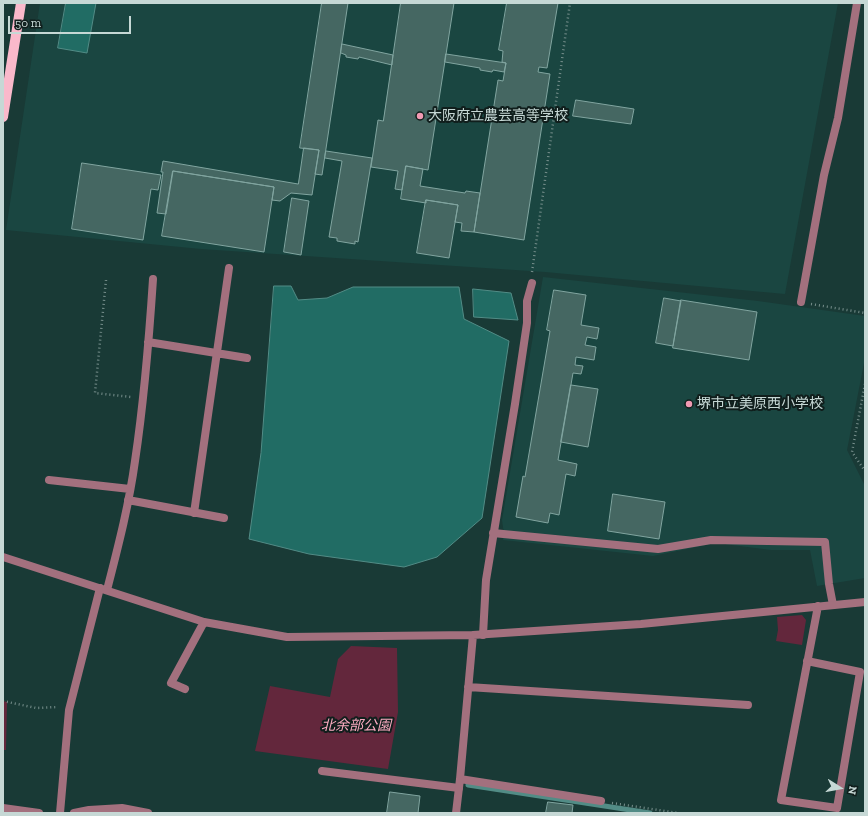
<!DOCTYPE html>
<html>
<head>
<meta charset="utf-8">
<style>
  body { margin:0 }
  #map { position:relative; width:868px; height:816px; overflow:hidden; background:#193a36; font-family:"Zilla Slab",serif }
  canvas { display:block }
  .frame { position:absolute; inset:0; border:4px solid #c6d8d5; pointer-events:none }
  .north { position:absolute; left:820px; top:768px; width:40px; height:40px; -webkit-text-stroke:3px #101e1c; paint-order:stroke; rotate:101deg; font-size:11px; font-weight:700; line-height:16px; text-align:center; color:#c6d8d5 }
  .north::after { content:''; display:block; margin:auto; width:14px; height:18px; background:#c6d8d5; clip-path:polygon(50% 0,100% 100%,50% 72%,0 100%) }
  .scale { position:absolute; left:8px; top:16px; width:123px; height:18px; box-sizing:border-box; border:2px solid #c6d8d5; border-top:0; padding-left:5px; font-size:12px; line-height:14px; white-space:nowrap; color:#c6d8d5; -webkit-text-stroke:3px #101e1c; paint-order:stroke }
</style>
</head>
<body>
<div id="map">
<canvas width="868" height="816"></canvas>
<div class="frame"></div>
<div class="north">N</div>
<div class="scale">50 m</div>
</div>
<script>
const ctx = document.querySelector('canvas').getContext('2d');
ctx.lineJoin = 'round';
function fill(path, color) { ctx.fillStyle = color; ctx.fill(path, 'evenodd'); }
function strokePath(path, color, width, dash) { ctx.strokeStyle = color; ctx.lineWidth = width; ctx.lineCap = dash ? 'butt' : 'round'; ctx.setLineDash(dash || []); ctx.stroke(path); }
function label(font, color, halo, rows, align = 'center') {
  ctx.font = font + ' "Zilla Slab","Noto Sans JP",serif'; ctx.lineWidth = 4; ctx.setLineDash([]); ctx.textBaseline = 'middle'; ctx.strokeStyle = halo; ctx.fillStyle = color; for (const [text, x, y, turn = 0] of rows) {
    ctx.save(); ctx.translate(x, y); ctx.rotate((+turn || 0) * Math.PI / 180); ctx.textAlign = isNaN(turn) ? turn : align; if (halo) ctx.strokeText(text, 0, 0); ctx.fillText(text, 0, 0); ctx.restore();
  }
}
const built = new Path2D(`
  M40,3H838L785,294L545,272L201,249L6,230Z
  M543,277L758,301L865,316V358L847,450L865,486V578L817,586L810,550H771L716,543L653,556L503,540L504,534L502,520Z`);
const green = new Path2D(`
  M802,615L806,620L802,645L776,641L778,630L777,617Z
  M351,646L397,648L398,712L388,769L255,751L270,686L330,697L338,659Z
  M3,701L7,702L6,750H3Z`);
const water = new Path2D(`
  M66,3H96L87,53L58,48Z
  M274,286H291L298,300L327,298L353,287H459L464,319L509,341L482,518L437,557L404,567L309,554L249,539L261,453Z
  M473,289L511,293L518,320L474,317Z`);
const stream = new Path2D(`
  M468,785L650,813`);
const building = new Path2D(`
  M322,3H348L322,175L315,174L319,150L300,148Z
  M401,3H454L428,170L406,166L402,190L395,189L398,171L371,167L378,120L383,121Z
  M507,3H558L547,68L539,67L538,72L550,74L524,240L474,232L498,80L503,81L506,63L502,62L503,51L499,50Z
  M342,44L393,55L392,65L359,57L358,59L346,57V55L341,53Z
  M446,54L506,63L504,72L493,70L492,72L480,70V68L445,62Z
  M576,100L634,109L631,124L573,116Z
  M304,148L319,150L312,195L291,193L280,201L272,200L274,187L173,171L166,214L157,213L163,172H161L163,161L298,184Z
  M326,151L372,158L358,242L355,241V244L337,241V238L329,237L342,161L325,158Z
  M82,163L161,175L158,190L151,189L143,240L72,229Z
  M406,166L423,169L420,186L465,193L466,191L480,193L474,232L461,231L462,223L455,222L458,205L426,200V203L401,199Z
  M173,171L274,187L264,252L162,236Z
  M292,198L309,201L301,255L284,252Z
  M426,200L458,205L449,258L417,253Z
  M554,290L586,295L581,325L599,328L597,339L587,337L585,345L596,347L594,360L576,357L575,365L583,366L581,374L573,373L558,460L577,464L575,476L566,474L559,515L550,513L548,523L516,517L523,476L525,477L550,331L547,330Z
  M664,298L681,301L673,346L656,343Z
  M681,300L757,312L749,360L673,348Z
  M571,385L598,389L588,447L561,442Z
  M613,494L665,502L659,539L608,531Z
  M390,792L420,796L418,813H387Z
  M548,802L573,805L572,813H546Z`);
const path = new Path2D(`
  M532,272L570,3
  M106,280L95,393L131,397
  M811,304L865,313
  M865,384L852,452L865,471
  M3,701L36,708L58,707
  M612,803L678,813`);
const lane = new Path2D(`
  M493,533L658,549L711,540L825,542L829,584L833,605
  M483,635L486,580L515,404L527,323V301L532,283
  M322,771L459,788
  M60,813L69,710L100,588`);
const street = new Path2D(`
  M801,302L824,175L838,118L857,3
  M148,342L247,358
  M49,480L130,489
  M128,500L224,518
  M194,513L229,268
  M3,557L204,622L287,637L473,635L641,624L865,602
  M107,590C118,547 129,505 135,461C144,401 149,340 153,279
  M807,661L860,672L837,808L781,800L818,606
  M468,687L748,705
  M185,689L171,683L204,622
  M460,779L601,801
  M3,808L39,813
  M74,813L89,810L122,808L148,813
  M456,813L460,779L473,635`);
const primary = new Path2D(`
  M3,117L21,3`);
const markers = [
  [420,116,4,"#f19ab3"],
  [689,404,4,"#f19ab3"]
];
const poiNames = [
  ["大阪府立農芸高等学校",428,116],
  ["堺市立美原西小学校",697,404]
];
const parkNames = [
  ["北余部公園",356,726]
];
fill(built, '#1a4641');
fill(green, '#63273c');
fill(water, '#216c64');
strokePath(water, '#528c86', 1);
strokePath(stream, '#528c86', 5);
fill(building, '#456762');
strokePath(building, '#81a5a0', 1);
strokePath(path, '#778f8c', 2.5, [1, 3]);
strokePath(lane, '#a3707e', 8);
strokePath(street, '#a3707e', 8);
strokePath(primary, '#fab9cb', 10);
for (const [x, y, r, color] of markers) { const dot = new Path2D(); dot.arc(x, y, r, 0, 2 * Math.PI); ctx.fillStyle = color; ctx.fill(dot); strokePath(dot, '#101e1c', 1.5); }
label('14px', '#c6d8d5', '#101e1c', poiNames, 'left');
label('italic 14px', '#fbabc1', '#101e1c', parkNames);
</script>
</body>
</html>
